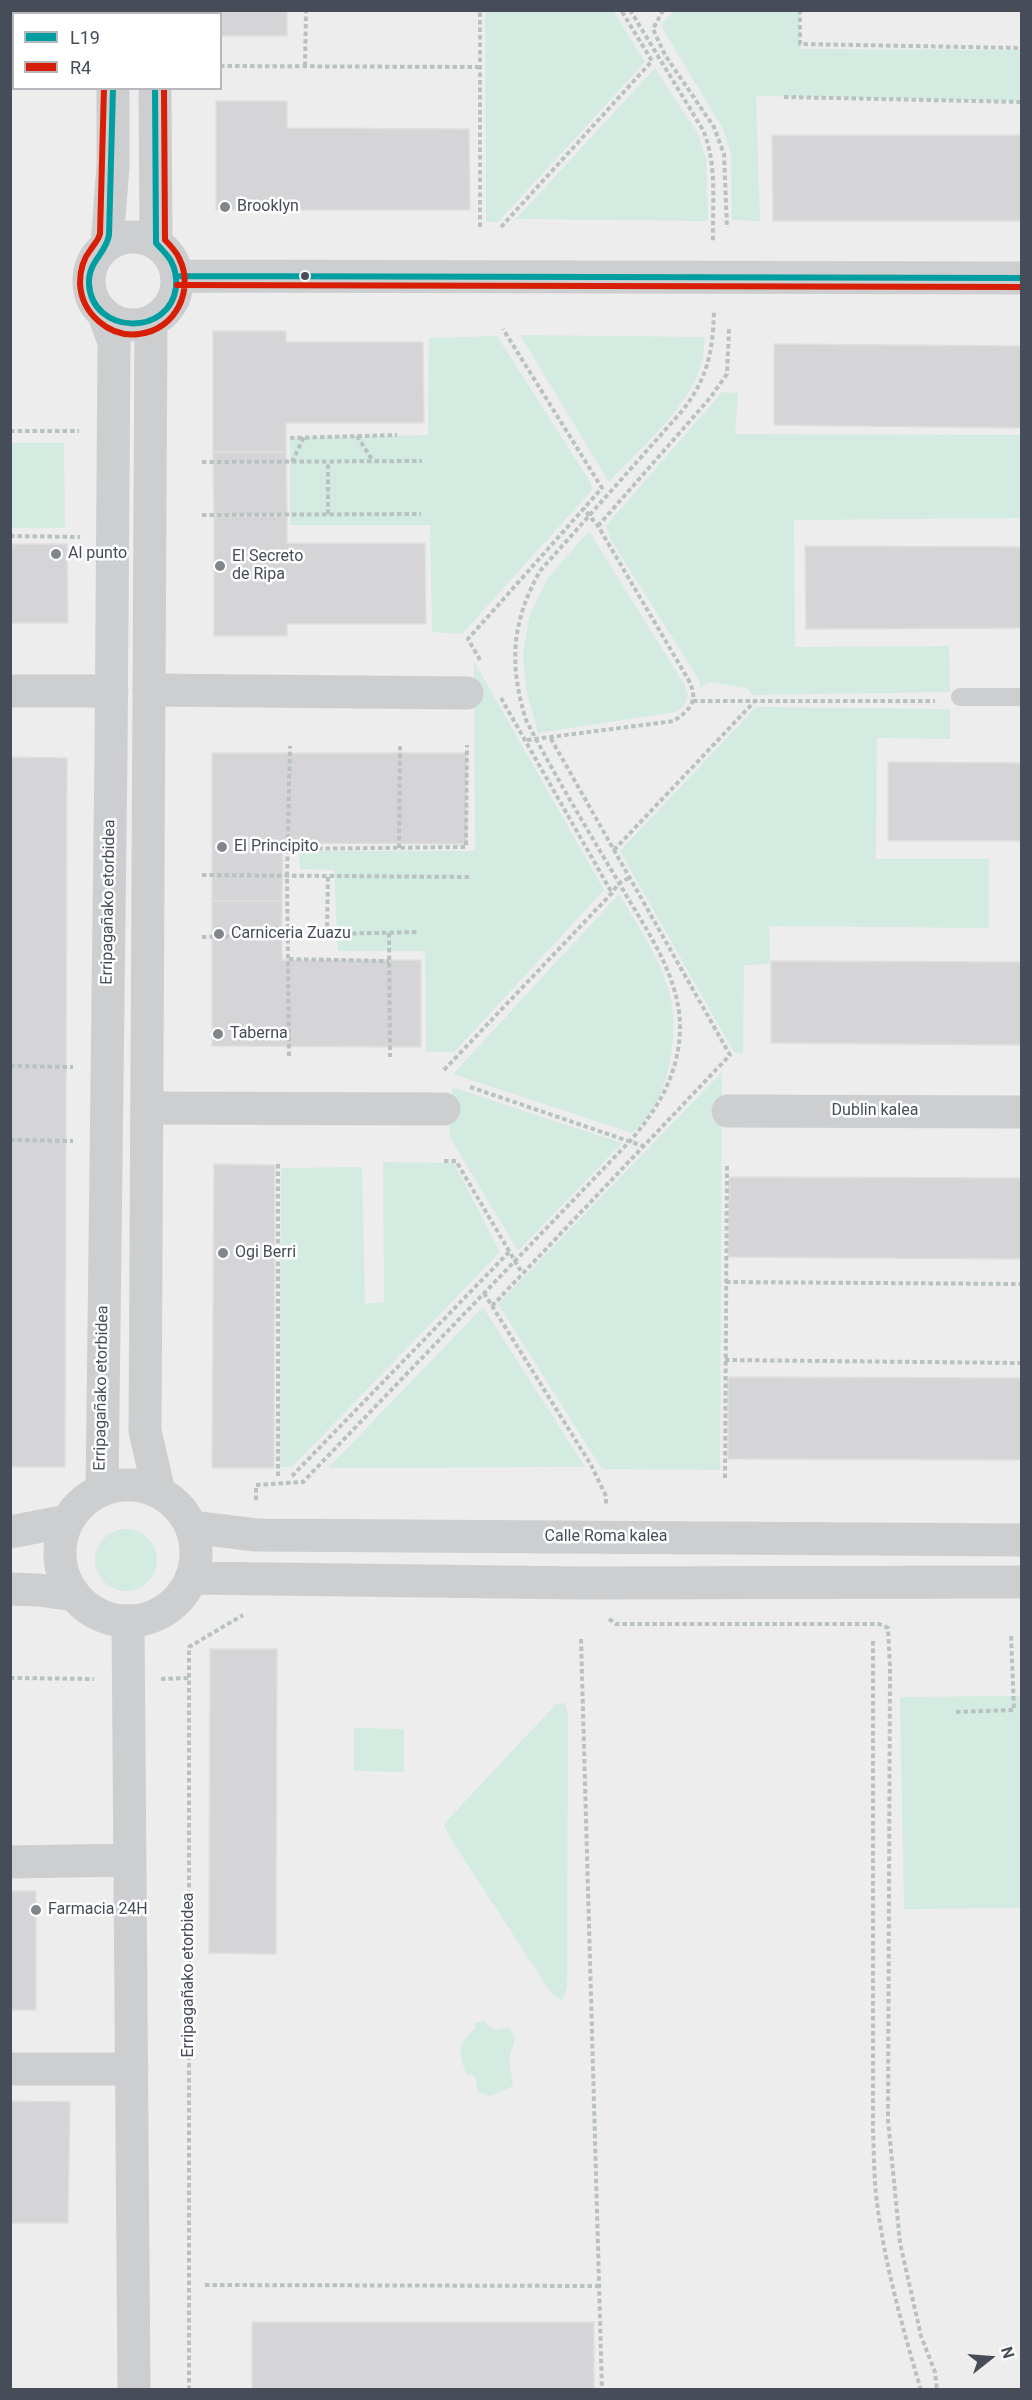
<!DOCTYPE html>
<html>
<head>
<meta charset="utf-8">
<style>
  body { margin:0 }
  #map { position:relative; width:1032px; height:2400px; overflow:hidden; background:#eeeded; font-family:Roboto,sans-serif }
  canvas { display:block }
  .frame { position:absolute; inset:0; border:12px solid #464d58; pointer-events:none }
  .legend { position:absolute; left:12px; top:12px; width:210px; height:78px; box-sizing:border-box; background:#fff; border:2px solid #b5b8bc; margin:0; padding:8px 10px; list-style:none; font-size:18px; color:#464d58 }
  .legend li { display:flex; align-items:center; gap:12px; height:30px }
  .legend b { width:30px; border:2px solid #b5b8bc }
  .north { position:absolute; left:960px; top:2328px; width:60px; height:60px; -webkit-text-stroke:4px #fff; paint-order:stroke; rotate:73deg; font-size:16px; font-weight:700; line-height:24px; text-align:center; color:#464d58 }
  .north::after { content:''; display:block; margin:auto; width:21px; height:27px; background:#464d58; clip-path:polygon(50% 0,100% 100%,50% 72%,0 100%) }
</style>
</head>
<body>
<div id="map">
<canvas width="1032" height="2400"></canvas>
<div class="frame"></div>
<ul class="legend">
<li><b style="height:8px;background:#009ea0"></b>L19</li>
<li><b style="height:8px;background:#d81e05"></b>R4</li>
</ul>
<div class="north">N</div>
</div>
<script>
const ctx = document.querySelector('canvas').getContext('2d');
ctx.lineJoin = 'round';
function fill(path, color) { ctx.fillStyle = color; ctx.fill(path, 'evenodd'); }
function strokePath(path, color, width, dash) { ctx.strokeStyle = color; ctx.lineWidth = width; ctx.lineCap = dash ? 'butt' : 'round'; ctx.setLineDash(dash || []); ctx.stroke(path); }
function label(font, color, halo, rows, align = 'center') {
  ctx.font = font + ' Roboto,sans-serif'; ctx.lineWidth = 5; ctx.setLineDash([]); ctx.textBaseline = 'middle'; ctx.strokeStyle = halo; ctx.fillStyle = color; for (const [text, x, y, turn = 0] of rows) {
    ctx.save(); ctx.translate(x, y); ctx.rotate((+turn || 0) * Math.PI / 180); ctx.textAlign = isNaN(turn) ? turn : align; if (halo) ctx.strokeText(text, 0, 0); ctx.fillText(text, 0, 0); ctx.restore();
  }
}
const green = new Path2D(`
  M675,10L799,11L801,49L1021,50V101L756,96L760,221L732,220L731,154L723,129L664,31L662,23Z
  M485,11H613L645,62L498,222H486Z
  M655,68L698,134L706,158L708,221L516,219Z
  M520,335L705,337C704,346 704,356 701,365C688,409 639,449 609,482Z
  M497,336L591,483L592,490L462,634L432,632L430,525H290V438L428,435L429,338Z
  M722,392L738,393L735,434L1021,435V518L794,520L795,647L949,646L950,692L753,695L747,688L709,682L701,688L698,678L612,542L606,526Z
  M11,443H64L65,528H11Z
  M589,531L684,684L688,695L684,706L675,712L538,733L526,689L523,653L530,614L548,578Z
  M474,661L604,890L454,1052H426L425,951H338L334,870L300,869L299,851H475Z
  M756,707L950,709V739L877,738L876,859H989V928L769,926L770,964L744,965L743,1054L734,1052L620,851Z
  M619,894C637,924 658,955 668,988C680,1024 671,1086 648,1117C643,1123 637,1128 632,1133L453,1074Z
  M722,1072L720,1470L602,1469L498,1304Z
  M452,1087L622,1143L518,1251L449,1136Z
  M383,1162L454,1163L500,1252L292,1467H279L281,1168L362,1167L365,1304L384,1302Z
  M483,1307L585,1467L328,1468Z
  M95 1560a31 31 0 1 1 62 0a31 31 0 1 1-62 0Z
  M1021,1696V1908L904,1909L900,1697Z
  M565,1703L568,1714L567,1988L562,2000L551,1993L449,1836L444,1824L556,1704Z
  M354,1728L404,1729V1772L354,1771Z
  M484,2021L494,2030L509,2027L515,2039L509,2058L513,2086L491,2096L478,2092L475,2076L467,2075C458,2054 457,2043 475,2029L474,2023Z`);
const building = new Path2D(`
  M215,10H287V36H220V14H215Z
  M216,101H287V128L469,129L470,210H216Z
  M772,135H1022V221H773Z
  M213,331H286V342H423L424,423H286V452H213Z
  M774,344L1022,346V428L774,425Z
  M213,452H286L287,516H214Z
  M214,516H287V543H425L426,624H287V636H214Z
  M10,544H67L68,623H10Z
  M805,546L1022,547V628L806,629Z
  M212,753H467V844L283,843L282,901H212Z
  M10,757L67,758L65,1467H10Z
  M888,762L1022,763V841H888Z
  M212,901H282V960H421V1047L212,1046Z
  M771,961L1022,962V1045L771,1043Z
  M214,1164L275,1165L274,1468H212Z
  M729,1177L1022,1178V1259L728,1257Z
  M728,1377L1022,1378V1460L728,1459Z
  M210,1649H277L276,1954L209,1953Z
  M10,1891H36V2010H10Z
  M10,2101L70,2102L68,2223H10Z
  M252,2322H594V2390H252Z`);
const path = new Path2D(`
  M630,10L703,130C718,166 712,205 713,243
  M663,10L653,29L665,55L714,127L724,154L727,228
  M800,10V44L1022,48
  M220,66L480,67
  M305,66L306,10
  M784,97L1022,102
  M480,227V10
  M501,227L652,61L621,10
  M10,431H79
  M357,436L373,461
  M290,438L397,435
  M202,462L422,461
  M292,462L304,437
  M328,514V462
  M202,515L421,514
  M598,526L710,398L727,374L729,329
  M10,536L80,537
  M480,660L468,639L602,488L503,329
  M501,698L612,893
  M693,701H935
  M527,740L674,721C692,708 699,700 688,679L598,526L583,508
  M399,848L400,745
  M288,849L466,847L467,745
  M614,850L754,702
  M202,875L471,877
  M389,933L390,1057
  M327,934L328,876
  M202,937L418,932
  M289,959L389,961
  M289,1056L287,876L290,746
  M10,1066L73,1067
  M444,1070L612,893L619,883L629,878
  M470,1087L643,1146
  M10,1140L73,1141
  M444,1161H456L522,1273
  M726,1282L1022,1284
  M484,1293L591,1465L606,1496V1504
  M492,1306L730,1055L550,737
  M725,1360L1022,1363
  M278,1476V1161
  M292,1476L509,1252
  M725,1478L727,1166
  M256,1500V1485L303,1482L630,1141C660,1107 681,1069 680,1023C678,972 643,925 619,883C587,829 555,776 526,720C509,665 511,623 540,571L682,411C708,378 713,351 714,310
  M609,1619L616,1624H879L888,1628L890,1668L888,2120L900,2243L921,2336L935,2372L937,2390
  M581,1639L602,2390
  M873,1641V2131C874,2152 874,2174 876,2195C884,2262 902,2326 921,2390
  M10,1678L94,1679
  M161,1679L189,1678
  M956,1712L1014,1710L1011,1634
  M205,2285L599,2286
  M189,2390V1647L243,1615`);
const service = new Path2D(`
  M960,697H1022`);
const minor = new Path2D(`
  M149,690L467,693
  M10,691H112
  M147,1108L444,1109
  M728,1111L1022,1112
  M128,1621L134,2390
  M10,1862L129,1860
  M10,2069H132`);
const tertiary = new Path2D(`
  M154,10V14
  M113,14V10
  M155,88L156,243
  M89 281a44 44 0 1 1 88 0a44 44 0 1 1-88 0Z
  M107,245L113,166V88
  M177,276L1022,278
  M151,322L145,1431L159,1492
  M60 1553a68 68 0 1 1 136 0a68 68 0 1 1-136 0Z
  M102,1490L111,755L114,342L104,315
  M191,1527L256,1535L1022,1540
  M10,1532L68,1521
  M191,1578L582,1583L1022,1582
  M10,1589L39,1590L74,1595`);
const bus1 = new Path2D(`
  M113,88L109,235C106,254 88,261 89,284C92,335 170,337 176,287C177,279 175,268 171,261C167,254 161,249 156,243L155,88
  M177,276L1022,278`);
const bus2 = new Path2D(`
  M104,88L100,234C98,241 95,243 91,249C83,259 80,271 80,283C81,313 109,338 139,334C176,330 195,289 179,258C176,251 170,245 165,240L164,88
  M177,285L1022,287`);
const markers = [
  [225,207,6,"#81858c"],
  [305,276,5,"#464d58"],
  [56,554,6,"#81858c"],
  [220,566,6,"#81858c"],
  [222,847,6,"#81858c"],
  [219,934,6,"#81858c"],
  [218,1034,6,"#81858c"],
  [223,1253,6,"#81858c"],
  [36,1910,6,"#81858c"]
];
const poiNames = [
  ["Brooklyn",237,207],
  ["Al punto",68,554],
  ["El Secreto",232,557],
  ["de Ripa",232,575],
  ["El Principito",234,847],
  ["Carniceria Zuazu",231,934],
  ["Taberna",230,1034],
  ["Ogi Berri",235,1253],
  ["Farmacia 24H",48,1910]
];
const streetNames = [
  ["Erripagañako etorbidea",109,902,-89],
  ["Dublin kalea",875,1111],
  ["Erripagañako etorbidea",102,1388,-89],
  ["Calle Roma kalea",606,1537],
  ["Erripagañako etorbidea",189,1975,-90]
];
fill(green, '#d3ebe0');
fill(building, '#d5d5d7');
strokePath(building, '#dfdfe0', 1.5);
strokePath(path, '#b8c2c1', 4, [4.5, 3]);
strokePath(service, '#ccced0', 18);
strokePath(minor, '#ccced0', 33);
strokePath(tertiary, '#ccced0', 33);
strokePath(bus1, '#009ea0', 6);
strokePath(bus2, '#d81e05', 6);
for (const [x, y, r, color] of markers) { const dot = new Path2D(); dot.arc(x, y, r, 0, 2 * Math.PI); ctx.fillStyle = color; ctx.fill(dot); strokePath(dot, '#fff', 2); }
label('16px', '#464d58', '#fff', poiNames, 'left');
label('16px', '#464d58', '#fff', streetNames);
</script>
</body>
</html>
